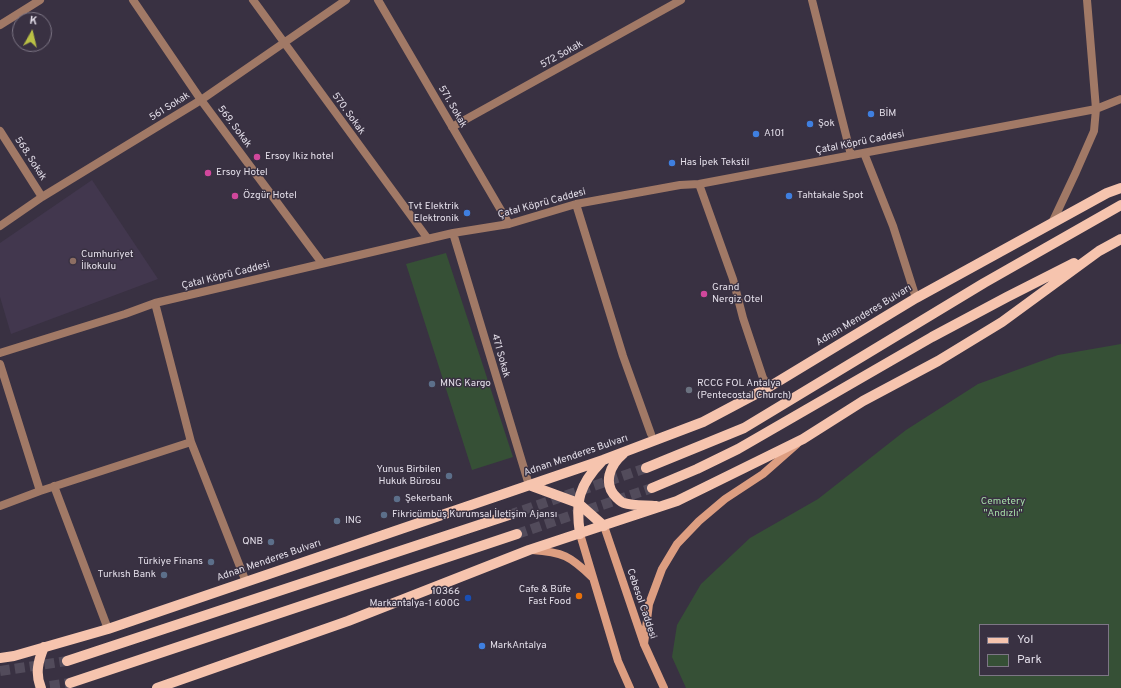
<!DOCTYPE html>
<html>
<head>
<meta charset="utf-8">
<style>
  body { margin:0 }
  #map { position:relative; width:1121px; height:688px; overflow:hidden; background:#393142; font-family:Overpass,sans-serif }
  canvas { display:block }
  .legend { position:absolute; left:979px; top:624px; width:130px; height:52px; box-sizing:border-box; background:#393142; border:1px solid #7d7685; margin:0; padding:5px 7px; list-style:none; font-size:12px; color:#e3dee9 }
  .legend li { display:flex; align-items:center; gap:8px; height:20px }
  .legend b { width:20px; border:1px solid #7d7685 }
  .north { position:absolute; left:12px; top:12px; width:40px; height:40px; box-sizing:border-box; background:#393142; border:1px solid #7d7685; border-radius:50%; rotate:8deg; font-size:11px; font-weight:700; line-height:16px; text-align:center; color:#e3dee9 }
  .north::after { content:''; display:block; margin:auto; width:14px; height:18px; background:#bac045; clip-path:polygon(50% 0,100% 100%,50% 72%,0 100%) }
</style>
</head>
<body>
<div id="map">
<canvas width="1121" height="688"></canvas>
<ul class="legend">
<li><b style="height:5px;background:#f6c4ae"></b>Yol</li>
<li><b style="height:11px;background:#365036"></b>Park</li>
</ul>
<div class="north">K</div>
</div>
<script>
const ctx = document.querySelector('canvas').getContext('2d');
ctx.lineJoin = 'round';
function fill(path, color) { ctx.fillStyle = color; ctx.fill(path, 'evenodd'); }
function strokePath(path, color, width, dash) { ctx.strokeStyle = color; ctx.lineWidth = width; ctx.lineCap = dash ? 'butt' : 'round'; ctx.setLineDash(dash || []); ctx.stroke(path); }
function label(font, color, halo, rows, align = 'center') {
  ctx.font = font + ' Overpass,sans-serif'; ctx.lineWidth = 3; ctx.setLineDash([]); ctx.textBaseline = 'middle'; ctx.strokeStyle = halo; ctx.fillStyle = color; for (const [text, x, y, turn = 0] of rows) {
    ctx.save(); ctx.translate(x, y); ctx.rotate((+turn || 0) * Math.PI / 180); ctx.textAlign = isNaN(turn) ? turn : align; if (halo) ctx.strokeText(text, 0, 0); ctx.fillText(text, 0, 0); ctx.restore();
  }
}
const built = new Path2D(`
  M92,180L158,279L11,334L0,297V243Z`);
const green = new Path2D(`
  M446,253L513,457L472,470L406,264Z
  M1121,344V688H686L672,657L677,625L701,584L750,538L818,499L906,430L978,384L1058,355ZM980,625H1108V675H980Z`);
const primaryTunnel = new Path2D(`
  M509,515L646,468
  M517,534L652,488
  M0,671L67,661
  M35,688L70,683`);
const street = new Path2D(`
  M133,0L201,100L322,263
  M253,0L428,239
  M378,0L509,224
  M812,0L851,155
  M0,25L40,0
  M452,127L681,0
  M0,131L42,197
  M864,153L893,226L916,298
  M699,184L733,279L743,318L763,378L769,387
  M576,204L623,356L651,434
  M1052,223L1076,172L1094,131L1096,109L1087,0
  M0,226L42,197L201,100L346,0
  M453,233L529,485
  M155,303L191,442L246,582
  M0,353L125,314L155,303L453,233L509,224L576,204L680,185L699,184L1096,109L1121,99
  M0,364L40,491L191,442
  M54,486L108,629
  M0,506L40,491`);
const secondary = new Path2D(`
  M604,526L644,644L664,688
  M580,534L618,661L630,688
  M532,550C563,552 570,556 592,577
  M644,644L649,604L662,569L677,544L699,521L725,499L763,474L797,444`);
const primary = new Path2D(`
  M623,454C610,465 602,484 617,498C619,500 622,503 624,503C633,506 646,505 656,506
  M646,468L744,428L984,283L1121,205
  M529,485L578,503L604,526
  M652,488L697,469L738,449L932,337L1007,297L1074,263
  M580,534C575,501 579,485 602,461
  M0,658L14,656L108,629L603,460L703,422L769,387L916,298L1107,193L1121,188
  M67,661L509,515
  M70,683L517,534
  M41,688C35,674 38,661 44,647
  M157,688L348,621L529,550L677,501L803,439L863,401L938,361L1002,322L1099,251L1121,239`);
const markers = [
  [871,114,4,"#3f7fe0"],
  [810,124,4,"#3f7fe0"],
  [756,134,4,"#3f7fe0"],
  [257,157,4,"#d1479c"],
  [672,163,4,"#3f7fe0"],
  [208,173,4,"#d1479c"],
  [235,196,4,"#d1479c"],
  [789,196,4,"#3f7fe0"],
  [467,213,4,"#3f7fe0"],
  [73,261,4,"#8d6e63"],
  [704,294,4,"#d1479c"],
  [432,384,4,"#5c6f8a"],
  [689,390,4,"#6b7280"],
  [449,476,4,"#5c6f8a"],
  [397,499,4,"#5c6f8a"],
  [384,515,4,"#5c6f8a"],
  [337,521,4,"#5c6f8a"],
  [271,542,4,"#5c6f8a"],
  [211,562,4,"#5c6f8a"],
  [164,575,4,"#5c6f8a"],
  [579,596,4,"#e8710a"],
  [468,598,4,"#1a4fb4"],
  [482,646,4,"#3f7fe0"]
];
const streetNames = [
  ["572 Sokak",562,55,-29],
  ["561 Sokak",170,107,-32],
  ["571. Sokak",452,107,60],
  ["570. Sokak",348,114,54],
  ["569. Sokak",234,127,53],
  ["Çatal Köprü Caddesi",860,143,-11],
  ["568. Sokak",30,159,57],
  ["Çatal Köprü Caddesi",542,204,-15],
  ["Çatal Köprü Caddesi",226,276,-14],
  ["Adnan Menderes Bulvarı",864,316,-31],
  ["471 Sokak",500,356,74],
  ["Adnan Menderes Bulvarı",576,456,-19],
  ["Adnan Menderes Bulvarı",269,561,-19],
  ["Cebesol Caddesi",641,604,71]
];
const poiNames = [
  ["BİM",879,114],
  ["Şok",818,124],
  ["A101",764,134],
  ["Ersoy Ikiz hotel",265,157],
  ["Has İpek Tekstil",680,163],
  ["Ersoy Hotel",216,173],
  ["Özgür Hotel",243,196],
  ["Tahtakale Spot",797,196],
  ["Tvt Elektrik",459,207,"right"],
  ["Elektronik",459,219,"right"],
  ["Cumhuriyet",81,255],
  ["İlkokulu",81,267],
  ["Grand",712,288],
  ["Nergiz Otel",712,300],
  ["MNG Kargo",440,384],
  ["RCCG FOL Antalya",697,384],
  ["(Pentecostal Church)",697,396],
  ["Yunus Birbilen",441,470,"right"],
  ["Hukuk Bürosu",441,482,"right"],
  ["Şekerbank",405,499],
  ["Fikricümbüş Kurumsal İletişim Ajansı",392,515],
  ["ING",345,521],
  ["QNB",263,542,"right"],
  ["Türkiye Finans",203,562,"right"],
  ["Turkısh Bank",156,575,"right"],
  ["Cafe & Büfe",571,590,"right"],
  ["Fast Food",571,602,"right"],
  ["10366",460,592,"right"],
  ["Markantalya-1 600G",460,604,"right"],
  ["MarkAntalya",490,646]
];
const parkNames = [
  ["Cemetery",1003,502],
  ["\"Andızlı\"",1003,514]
];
fill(built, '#42374e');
fill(green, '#365036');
strokePath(primaryTunnel, '#524b5b', 10, [10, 5]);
strokePath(street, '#a17966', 8);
strokePath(secondary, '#dd9e81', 8);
strokePath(primary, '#f6c4ae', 10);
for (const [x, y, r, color] of markers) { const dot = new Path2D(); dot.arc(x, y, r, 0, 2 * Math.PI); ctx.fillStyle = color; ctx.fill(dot); strokePath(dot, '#393142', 1.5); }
label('10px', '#e3dee9', '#393142', streetNames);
label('10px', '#e3dee9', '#393142', poiNames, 'left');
label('10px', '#a6dfa7', '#393142', parkNames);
</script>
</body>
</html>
